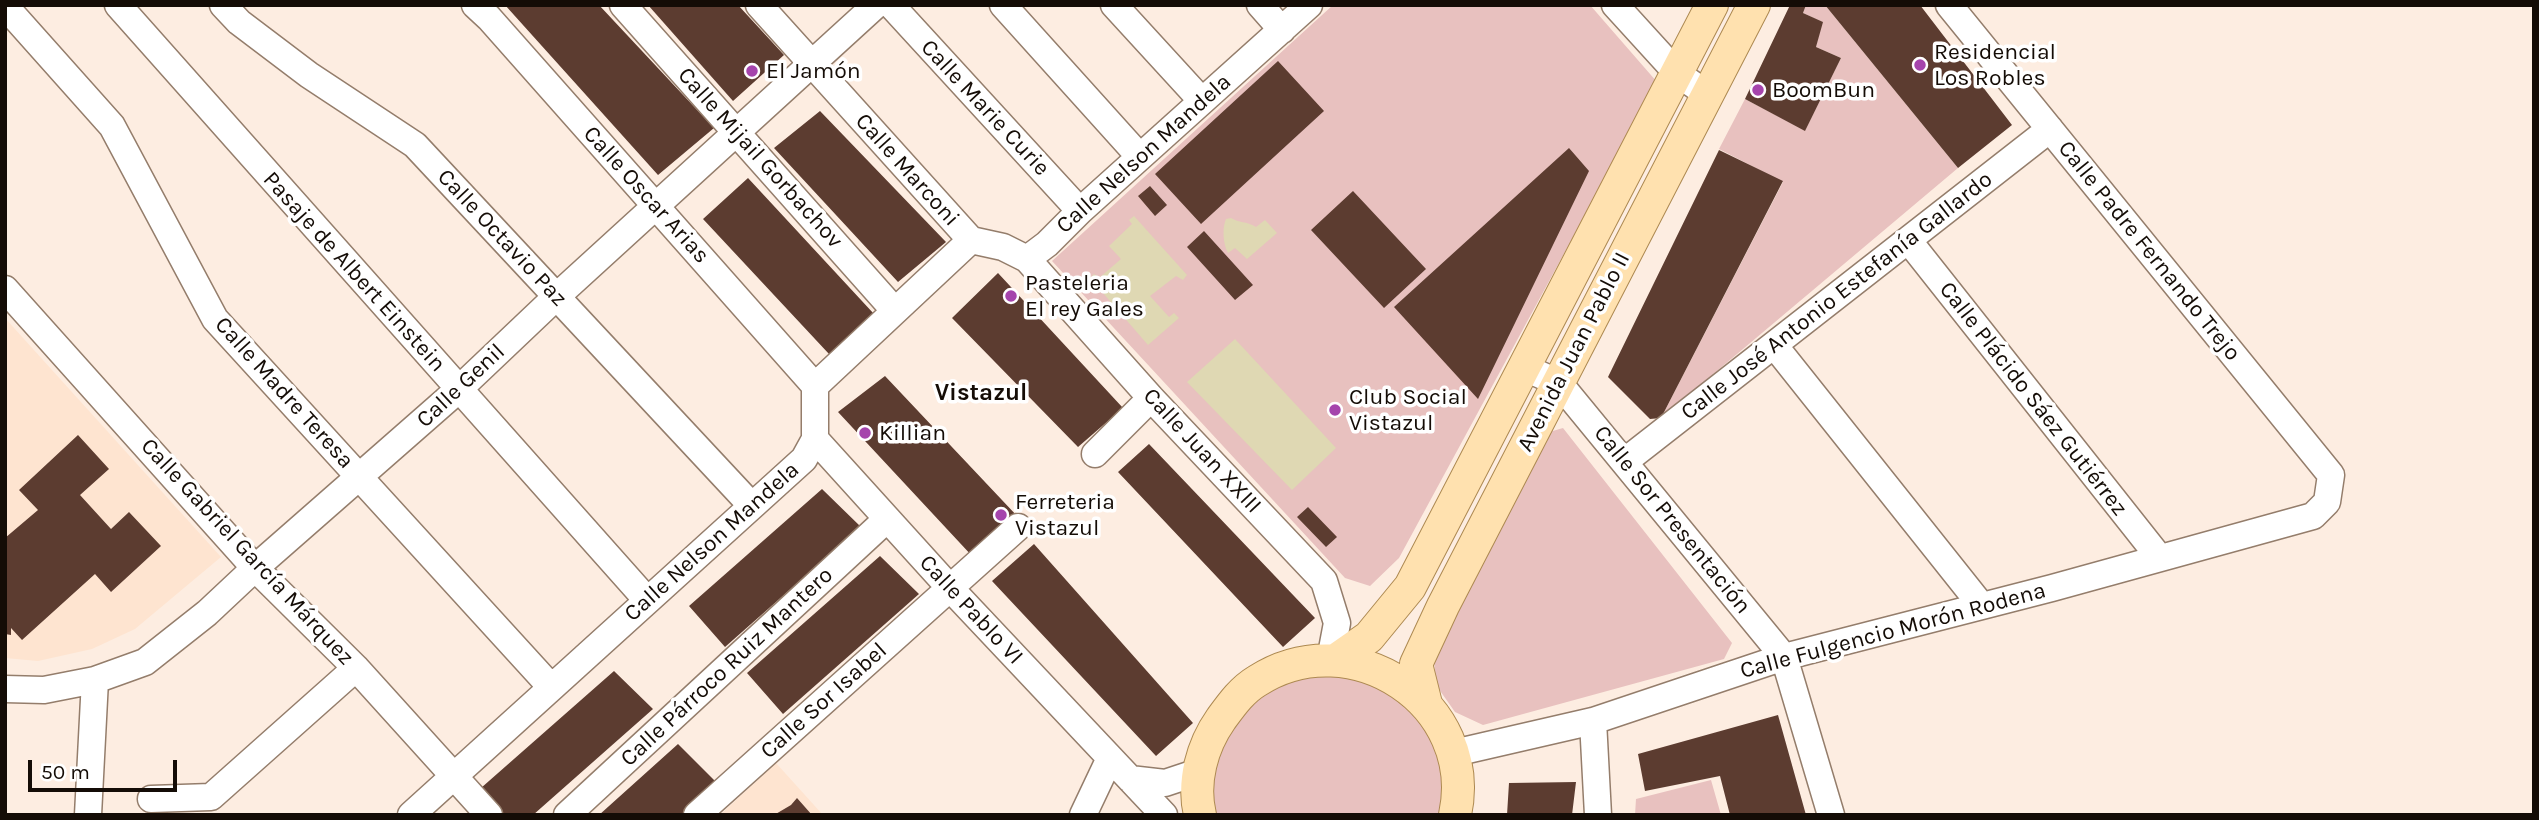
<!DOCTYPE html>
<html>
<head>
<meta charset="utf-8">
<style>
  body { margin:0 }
  #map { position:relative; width:2539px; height:820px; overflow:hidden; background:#fdede1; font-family:Karla,sans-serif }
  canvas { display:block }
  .frame { position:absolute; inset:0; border:7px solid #140c06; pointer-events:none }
  .scale { position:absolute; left:28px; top:760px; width:149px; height:32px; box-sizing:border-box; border:4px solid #140c06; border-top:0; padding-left:9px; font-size:21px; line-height:24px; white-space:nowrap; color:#140c06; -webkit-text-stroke:5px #fff; paint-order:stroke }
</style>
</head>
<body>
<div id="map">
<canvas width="2539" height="820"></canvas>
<div class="frame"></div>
<div class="scale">50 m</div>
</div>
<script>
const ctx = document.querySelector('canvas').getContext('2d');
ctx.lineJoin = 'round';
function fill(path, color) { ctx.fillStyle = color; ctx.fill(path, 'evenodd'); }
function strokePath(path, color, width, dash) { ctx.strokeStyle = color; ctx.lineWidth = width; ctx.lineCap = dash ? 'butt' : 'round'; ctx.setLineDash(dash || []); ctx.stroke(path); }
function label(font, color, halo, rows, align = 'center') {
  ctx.font = font + ' Karla,sans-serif'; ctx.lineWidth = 7; ctx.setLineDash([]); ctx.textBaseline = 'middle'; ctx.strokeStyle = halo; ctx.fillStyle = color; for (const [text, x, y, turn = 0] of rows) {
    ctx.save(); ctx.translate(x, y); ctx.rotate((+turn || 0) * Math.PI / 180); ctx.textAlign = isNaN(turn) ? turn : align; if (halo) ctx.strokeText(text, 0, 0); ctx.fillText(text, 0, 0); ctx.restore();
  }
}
const built = new Path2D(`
  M5,318L221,557L135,629L92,649L38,661L5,658Z
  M776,763L823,815H720Z`);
const green = new Path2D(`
  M1333,5H1590L1657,82L1399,558L1370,586L1345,578L1052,261Z
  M1806,5H1825L1958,168L1661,418L1783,182L1719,149L1745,99L1805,130L1841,58L1816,47L1822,22L1803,13Z
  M1563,428L1732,643L1724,659L1483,725L1455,712L1436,685L1434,661L1440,640L1546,433Z
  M1330,660L1426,704L1455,815H1201L1209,736L1258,680Z
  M1711,780L1721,815H1635L1636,799Z`);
const water = new Path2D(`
  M1134,216L1187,275L1183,280L1176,276L1150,296L1169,317L1174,313L1179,318L1148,345L1090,278L1094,274L1099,278L1121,259L1109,246L1132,224L1129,220Z
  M1231,218C1239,223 1246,221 1256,227L1265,220L1277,233L1247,259L1235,248L1228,253C1223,244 1222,228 1226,219Z
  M1235,339L1336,448L1292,490L1187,382Z`);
const building = new Path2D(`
  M505,5H599L714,128L658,175Z
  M648,5H738L784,55L733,101Z
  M1790,5H1806L1803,13L1823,22L1816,47L1841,58L1805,131L1745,99Z
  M1825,5H1920L2012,125L1958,168Z
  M1278,61L1324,111L1201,224L1155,174Z
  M820,111L946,242L898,282L774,148Z
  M1569,148L1589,171L1478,399L1394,307Z
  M1719,150L1783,181L1661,418L1650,419L1608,377Z
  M748,178L874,314L829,354L703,219Z
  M1150,186L1167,205L1155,216L1138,196Z
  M1353,191L1426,269L1384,308L1311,230Z
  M1204,231L1253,285L1235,300L1187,247Z
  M998,273L1123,408L1078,447L952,318Z
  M885,376L1018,517L973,557L838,412Z
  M78,435L109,469L80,495L111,529L129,512L161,546L111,592L95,574L22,640L11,628V635L5,634V538L38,510L19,490Z
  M1149,444L1315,618L1283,647L1118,472Z
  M822,489L861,527L725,647L689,606Z
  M1308,507L1337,537L1326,547L1297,517Z
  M1034,544L1193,723L1156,756L992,581Z
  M880,556L919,594L783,714L747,673Z
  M614,671L653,709L533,815H505L481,788Z
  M1778,715L1806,815H1730L1720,776L1645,791L1638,754Z
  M678,744L717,783L681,815H599Z
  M1576,782L1572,815H1507L1509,783Z
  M797,798L812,815H774L791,805Z`);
const minor = new Path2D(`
  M118,5L647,600
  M223,5L239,22L309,75L415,145L751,505
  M475,5L489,18L815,386
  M623,5L895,311
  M759,5L971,240
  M891,5L1080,211
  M1003,5L1140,157
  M1114,5L1202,101
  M1260,5L1282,30
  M1615,5L1677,73L1708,95
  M5,6L112,126L215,319L551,687
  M1908,240L2159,557
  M1027,259L1047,244L1080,211L1309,5
  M5,289L255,568L356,668L489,815
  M1774,345L1981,605
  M1525,368L1559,383L1784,657L1831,815
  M815,439L950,588L1164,815
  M1095,454L1151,398
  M1624,462L2050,129
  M5,689L44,690L95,680L145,662L207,613L255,568L458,390L556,297L876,5
  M1593,721L1598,815
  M1454,753L1593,721L1784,657L2052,588L2313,516L2327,502L2331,475L1949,5
  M1130,779L1165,783L1198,772
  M151,799L211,797L356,668
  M88,815L95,680
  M411,815L804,459L815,439V386L971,240L1003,247L1027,259L1151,398L1324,581L1337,623L1330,660
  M567,815L887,519
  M697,815L1018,527
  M1083,815L1110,758`);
const major = new Path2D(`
  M1336,660L1369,637L1410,587L1712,5
  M1426,704L1416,664L1443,606L1754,5
  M1200,815C1192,782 1202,746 1221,719C1232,704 1242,690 1257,681C1352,620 1479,704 1455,815`);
const markers = [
  [1920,65,7,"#a544ac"],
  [752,71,7,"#a544ac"],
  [1758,90,7,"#a544ac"],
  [1011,296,7,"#a544ac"],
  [1335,410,7,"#a544ac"],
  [865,433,7,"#a544ac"],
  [1001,515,7,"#a544ac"]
];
const poiNames = [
  ["Residencial",1934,52],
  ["Los Robles",1934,78],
  ["El Jamón",766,71],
  ["BoomBun",1772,90],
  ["Pasteleria",1025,283],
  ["El rey Gales",1025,309],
  ["Club Social",1349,397],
  ["Vistazul",1349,423],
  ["Killian",879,433],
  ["Ferreteria",1015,502],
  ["Vistazul",1015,528]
];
const streetNames = [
  ["Calle Marie Curie",985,108,47],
  ["Calle Nelson Mandela",1144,154,-42],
  ["Calle Mijail Gorbachov",760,158,48],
  ["Calle Marconi",907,170,48],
  ["Calle Oscar Arias",646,195,48],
  ["Calle Octavio Paz",502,238,47],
  ["Calle Padre Fernando Trejo",2149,251,51],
  ["Pasaje de Albert Einstein",354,272,48],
  ["Calle José Antonio Estefanía Gallardo",1837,296,-38],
  ["Avenida Juan Pablo II",1574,352,-63],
  ["Calle Genil",461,386,-43],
  ["Calle Madre Teresa",284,393,48],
  ["Calle Plácido Sáez Gutiérrez",2033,399,52],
  ["Calle Juan XXIII",1202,451,47],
  ["Calle Sor Presentación",1672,520,51],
  ["Calle Nelson Mandela",712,542,-42],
  ["Calle Gabriel García Márquez",247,552,47],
  ["Calle Pablo VI",971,610,47],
  ["Calle Fulgencio Morón Rodena",1893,631,-15],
  ["Calle Párroco Ruiz Mantero",727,667,-43],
  ["Calle Sor Isabel",824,701,-42]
];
const neighbourhoodNames = [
  ["Vistazul",981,393]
];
fill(built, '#fee4d0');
fill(green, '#e8c1bf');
fill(water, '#dfd8b3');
fill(building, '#5c3c30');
strokePath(minor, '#947d6b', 29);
strokePath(major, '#ad8951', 34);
strokePath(minor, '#fff', 26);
strokePath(major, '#ffe1af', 32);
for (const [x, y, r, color] of markers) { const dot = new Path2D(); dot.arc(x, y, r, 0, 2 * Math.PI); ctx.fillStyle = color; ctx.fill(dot); strokePath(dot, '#fff', 2.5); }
label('23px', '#140c06', '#fff', poiNames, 'left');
label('23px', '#140c06', '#fff', streetNames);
label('bold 24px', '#140c06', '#fff', neighbourhoodNames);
</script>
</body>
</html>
